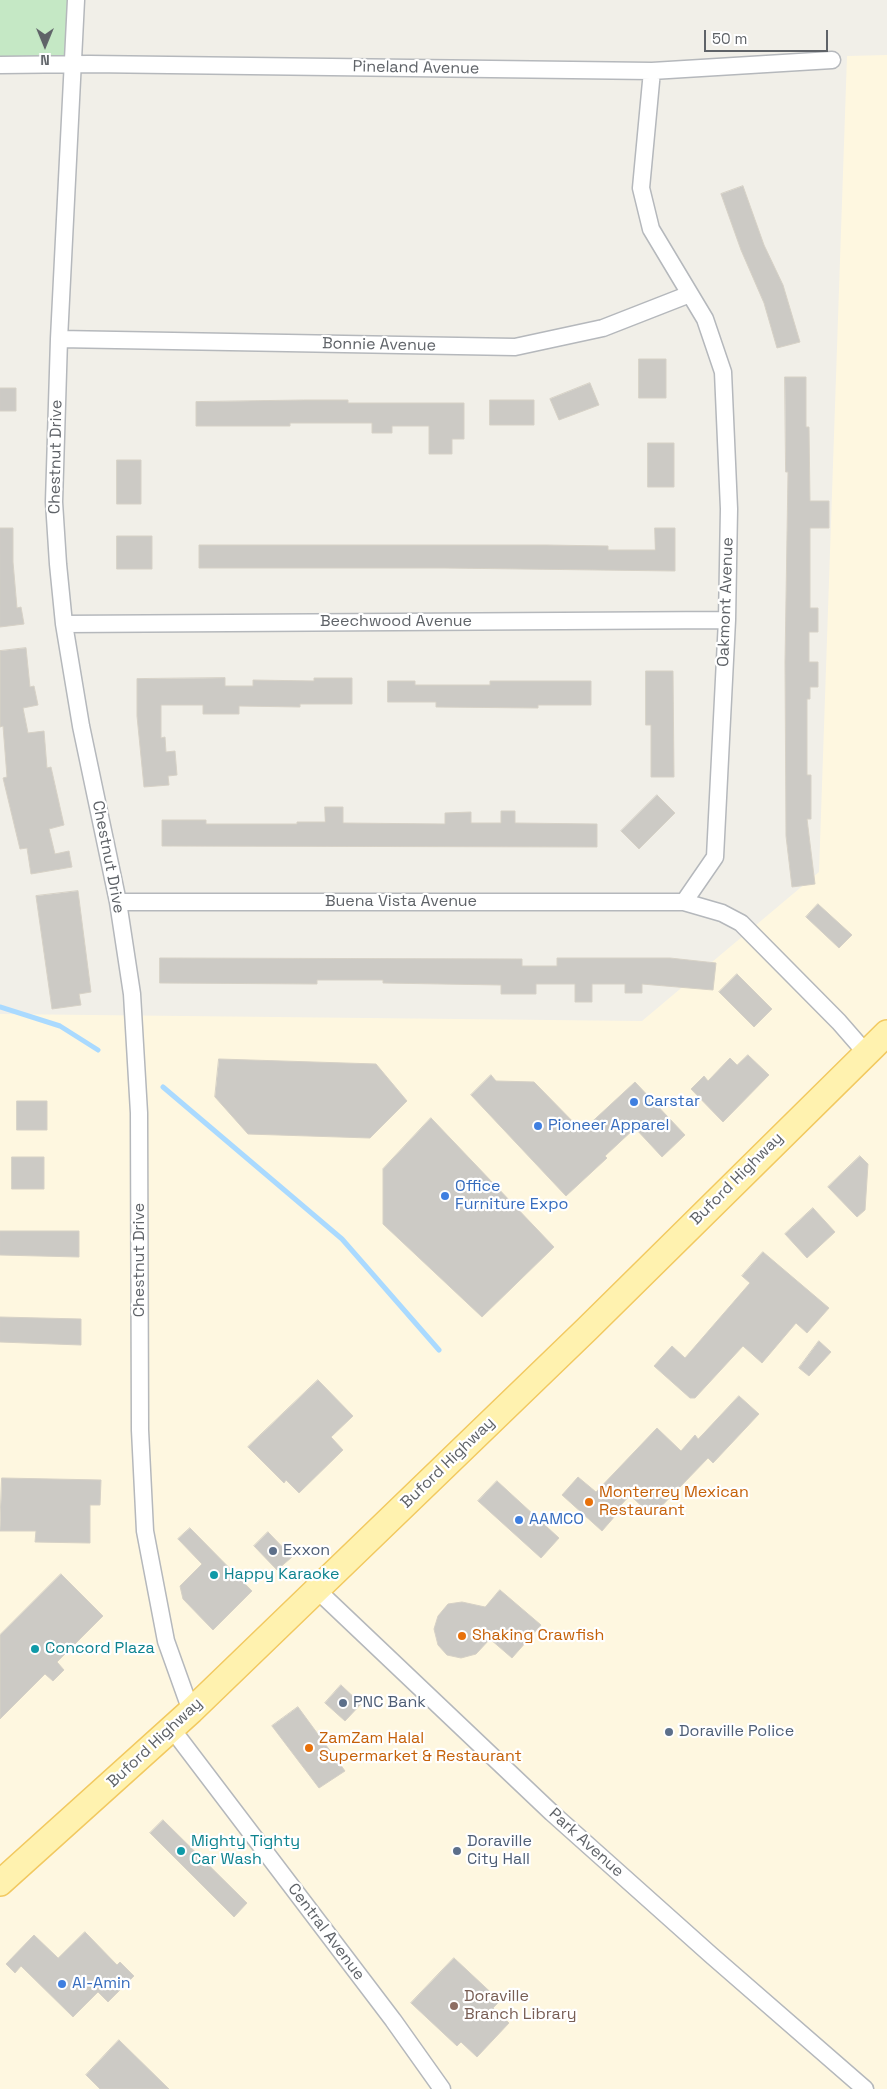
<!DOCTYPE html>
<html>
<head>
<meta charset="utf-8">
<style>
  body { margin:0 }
  #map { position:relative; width:887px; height:2089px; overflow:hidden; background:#f1efe8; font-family:"Space Grotesk",sans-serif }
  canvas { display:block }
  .north { position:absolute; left:20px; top:20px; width:50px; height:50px; -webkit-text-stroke:4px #fff; paint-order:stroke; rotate:180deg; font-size:14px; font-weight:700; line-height:20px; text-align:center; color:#5f6368 }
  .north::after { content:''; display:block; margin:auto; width:18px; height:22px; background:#5f6368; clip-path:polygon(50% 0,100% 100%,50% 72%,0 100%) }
  .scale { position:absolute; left:704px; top:30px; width:124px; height:22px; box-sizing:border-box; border:2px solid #5f6368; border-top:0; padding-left:6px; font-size:15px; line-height:18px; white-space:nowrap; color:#5f6368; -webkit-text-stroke:4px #fff; paint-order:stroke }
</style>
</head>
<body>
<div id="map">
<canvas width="887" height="2089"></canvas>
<div class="north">N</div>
<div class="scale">50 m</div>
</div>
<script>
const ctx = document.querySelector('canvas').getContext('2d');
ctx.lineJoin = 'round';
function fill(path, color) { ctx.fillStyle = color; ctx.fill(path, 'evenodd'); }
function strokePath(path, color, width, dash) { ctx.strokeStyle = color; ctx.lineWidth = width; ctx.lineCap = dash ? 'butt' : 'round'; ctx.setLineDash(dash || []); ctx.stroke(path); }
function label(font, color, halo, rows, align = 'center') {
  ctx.font = font + ' "Space Grotesk",sans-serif'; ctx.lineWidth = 4.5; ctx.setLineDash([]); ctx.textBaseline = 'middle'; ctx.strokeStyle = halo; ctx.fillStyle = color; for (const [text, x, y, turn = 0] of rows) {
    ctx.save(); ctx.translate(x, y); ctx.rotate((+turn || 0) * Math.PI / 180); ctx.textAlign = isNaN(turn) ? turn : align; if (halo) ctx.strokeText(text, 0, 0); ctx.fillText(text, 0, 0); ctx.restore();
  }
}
const commercial = new Path2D(`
  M887,55V2089H0V1014L642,1021L819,872L847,56Z`);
const green = new Path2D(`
  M0,0H73L81,67H0Z`);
const stream = new Path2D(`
  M0,1007L60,1026L98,1050
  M163,1087L342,1239L439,1350`);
const building = new Path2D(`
  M743,186L764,245L783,285L800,342L777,348L764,303L741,250L721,194Z
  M639,359H666V398H639Z
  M785,377H806V427H809L810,501H829V528H810V608H818V632H809V662H818V687H810V699H807V775H811V819H807L815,884L792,887L786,836L785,662L788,472H786Z
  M590,383L599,405L559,420L550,399Z
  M0,388H16V411H0Z
  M304,400H348V403H464V439H452V454H429V426H392V433H372V423H290V426H196V402Z
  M490,400H534V425H490Z
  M648,443H674V487H648Z
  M117,460H141V504H117Z
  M0,528H13V562L17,608L21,607L24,624L0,627Z
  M655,528H675V571L445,568H199V545H546L608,546V550H655Z
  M117,536H152V569H117Z
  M26,648L30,687L34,686L38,705L23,708L28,733L44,731L47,768L51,767L64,825L49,829L55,854L69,851L72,867L31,874L27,848L20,849L3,778L7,777L3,726L0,727V651Z
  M646,671H673L674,777H651V725H646Z
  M225,678V686H253V680L314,681V678H352V704H300V707L239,706V714H203V705H161V738L165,737L166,752L175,751L177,775L168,776L169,785L144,787L137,716V679Z
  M388,681H415V685H490V681H591V705H538V708L436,707V702H388Z
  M657,795L675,813L639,849L621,831Z
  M325,807H343V823L445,824V813L471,812V823H501V811H515V823L597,824V847L162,846V820H206V824H297V822H325Z
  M78,891L91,992L79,994L81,1005L52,1009L36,896Z
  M818,904L852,935L839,948L806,917Z
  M160,958L522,959V966H557V958H670L716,963L713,990L642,984V993H625V984H592V1002H575V984H536V994H501V985L383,983V980H317V984L160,983Z
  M737,974L772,1009L754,1027L719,992Z
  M748,1055L769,1075L723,1122L691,1089L704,1076L708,1081L730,1058L737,1065Z
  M219,1059L376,1064L407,1101L370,1138L248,1134L215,1097Z
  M491,1075L496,1081L534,1082L582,1131L635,1082L685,1135L662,1157L635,1128L605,1156L607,1158L566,1196L471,1095Z
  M17,1101H47V1130H17Z
  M431,1118L554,1247L482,1317L383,1224V1169Z
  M860,1156L868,1164L865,1210L857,1217L828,1187Z
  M12,1157H44V1189H12Z
  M813,1208L835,1232L807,1258L785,1234Z
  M0,1231H79V1257L0,1255Z
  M763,1252L829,1308L807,1333L796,1323L762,1363L743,1346L695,1398H690L654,1366L672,1346L685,1358L750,1283L742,1276Z
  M0,1317L81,1319V1345L0,1342Z
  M819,1341L831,1352L809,1376L799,1368Z
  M318,1380L353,1416L331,1437L343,1450L299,1493L286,1480L284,1483L248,1447Z
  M739,1396L759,1414L713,1463L708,1458L652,1516L630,1495L613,1514L615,1516L602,1531L562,1495L578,1477L596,1492L657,1428L681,1451L695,1435L698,1439Z
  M2,1478L101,1480L100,1505H90V1543L35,1542L36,1531H0Z
  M497,1481L559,1538L541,1558L478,1501Z
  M190,1528L252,1591L213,1630L183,1599L180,1586L202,1564L178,1539Z
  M268,1532L292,1557L277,1570L254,1546Z
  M61,1574L103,1616L57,1662L64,1670L53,1681L45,1674L0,1719V1635Z
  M500,1590L541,1625L512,1658L490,1639L476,1654L461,1658L447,1655L438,1645L434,1629L438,1616L448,1604L462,1602L485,1607Z
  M341,1685L361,1704L345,1721L325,1703Z
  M298,1707L345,1771L319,1788L272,1726Z
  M163,1820L247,1903L234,1917L150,1833Z
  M85,1932L117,1965L120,1962L134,1976L108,2002L98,1992L73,2017L21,1966L15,1973L6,1964L34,1935L58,1958Z
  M454,1958L500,2001L493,2008L509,2023L477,2057L461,2042L457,2046L411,2003Z
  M119,2040L169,2089H100L86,2075Z`);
const street = new Path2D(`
  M76,0L59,339L54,502L58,564L64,624L81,726L118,902L132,994L139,1113L140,1430L145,1531L166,1641L191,1711
  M0,65L89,64L652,71L832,60
  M652,71L641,188L651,229L705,319L723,372L729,509L727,620L715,857L684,902
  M59,339L515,347L603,328L690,294
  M64,624L727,620
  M118,902H684L722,913L741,923L839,1022L866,1053
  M316,1589L552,1813L711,1955L865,2089
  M172,1729L393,2020L442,2089`);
const primary = new Path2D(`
  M0,1883L191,1711L587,1329L887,1033`);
const markers = [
  [634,1102,5,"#3f7fe0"],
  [538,1126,5,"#3f7fe0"],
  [445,1196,5,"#3f7fe0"],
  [589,1502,5,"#e8710a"],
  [519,1520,5,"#3f7fe0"],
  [273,1551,5,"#5c6f8a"],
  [214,1575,5,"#0f9aa8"],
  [462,1636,5,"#e8710a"],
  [35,1649,5,"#0f9aa8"],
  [343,1703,5,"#5c6f8a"],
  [669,1732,5,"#5c6f8a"],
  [309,1748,5,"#e8710a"],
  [181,1851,5,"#0f9aa8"],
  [457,1851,5,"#5c6f8a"],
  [62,1984,5,"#3f7fe0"],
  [454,2006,5,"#8d6e63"]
];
const streetNames = [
  ["Pineland Avenue",416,68,1],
  ["Bonnie Avenue",379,345,1],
  ["Chestnut Drive",56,457,-89],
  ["Oakmont Avenue",726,602,-88],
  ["Beechwood Avenue",396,622],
  ["Chestnut Drive",108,857,79],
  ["Buena Vista Avenue",401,902],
  ["Buford Highway",737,1179,-45],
  ["Chestnut Drive",140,1260,-90],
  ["Buford Highway",448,1463,-44],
  ["Buford Highway",155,1743,-43],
  ["Park Avenue",586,1843,42],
  ["Central Avenue",326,1932,53]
];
const shopNames = [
  ["Carstar",644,1102],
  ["Pioneer Apparel",548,1126],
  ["Office",455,1187],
  ["Furniture Expo",455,1205],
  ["AAMCO",529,1520],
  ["Al-Amin",72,1984]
];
const foodNames = [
  ["Monterrey Mexican",599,1493],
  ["Restaurant",599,1511],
  ["Shaking Crawfish",472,1636],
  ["ZamZam Halal",319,1739],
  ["Supermarket & Restaurant",319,1757]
];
const serviceNames = [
  ["Exxon",283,1551],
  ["PNC Bank",353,1703],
  ["Doraville Police",679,1732],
  ["Doraville",467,1842],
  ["City Hall",467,1860]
];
const cultureNames = [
  ["Happy Karaoke",224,1575],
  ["Concord Plaza",45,1649],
  ["Mighty Tighty",191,1842],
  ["Car Wash",191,1860]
];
const educationNames = [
  ["Doraville",464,1997],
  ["Branch Library",464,2015]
];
fill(commercial, '#fef7e0');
fill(green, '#c5e8c5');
strokePath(stream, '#aadaff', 5);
fill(building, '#cccac5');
strokePath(building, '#d6d1c6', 1);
strokePath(street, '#b5b8bc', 19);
strokePath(primary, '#f2c960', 28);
strokePath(street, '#fff', 16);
strokePath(primary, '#fff2af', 25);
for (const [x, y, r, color] of markers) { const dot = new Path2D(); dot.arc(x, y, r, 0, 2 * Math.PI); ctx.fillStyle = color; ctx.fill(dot); strokePath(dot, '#fff', 2); }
label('16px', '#5f6368', '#fff', streetNames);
label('16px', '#366cbe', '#fff', shopNames, 'left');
label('16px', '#c56008', '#fff', foodNames, 'left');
label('16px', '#4e5e75', '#fff', serviceNames, 'left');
label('16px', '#0d838f', '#fff', cultureNames, 'left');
label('16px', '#785e54', '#fff', educationNames, 'left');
</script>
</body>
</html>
